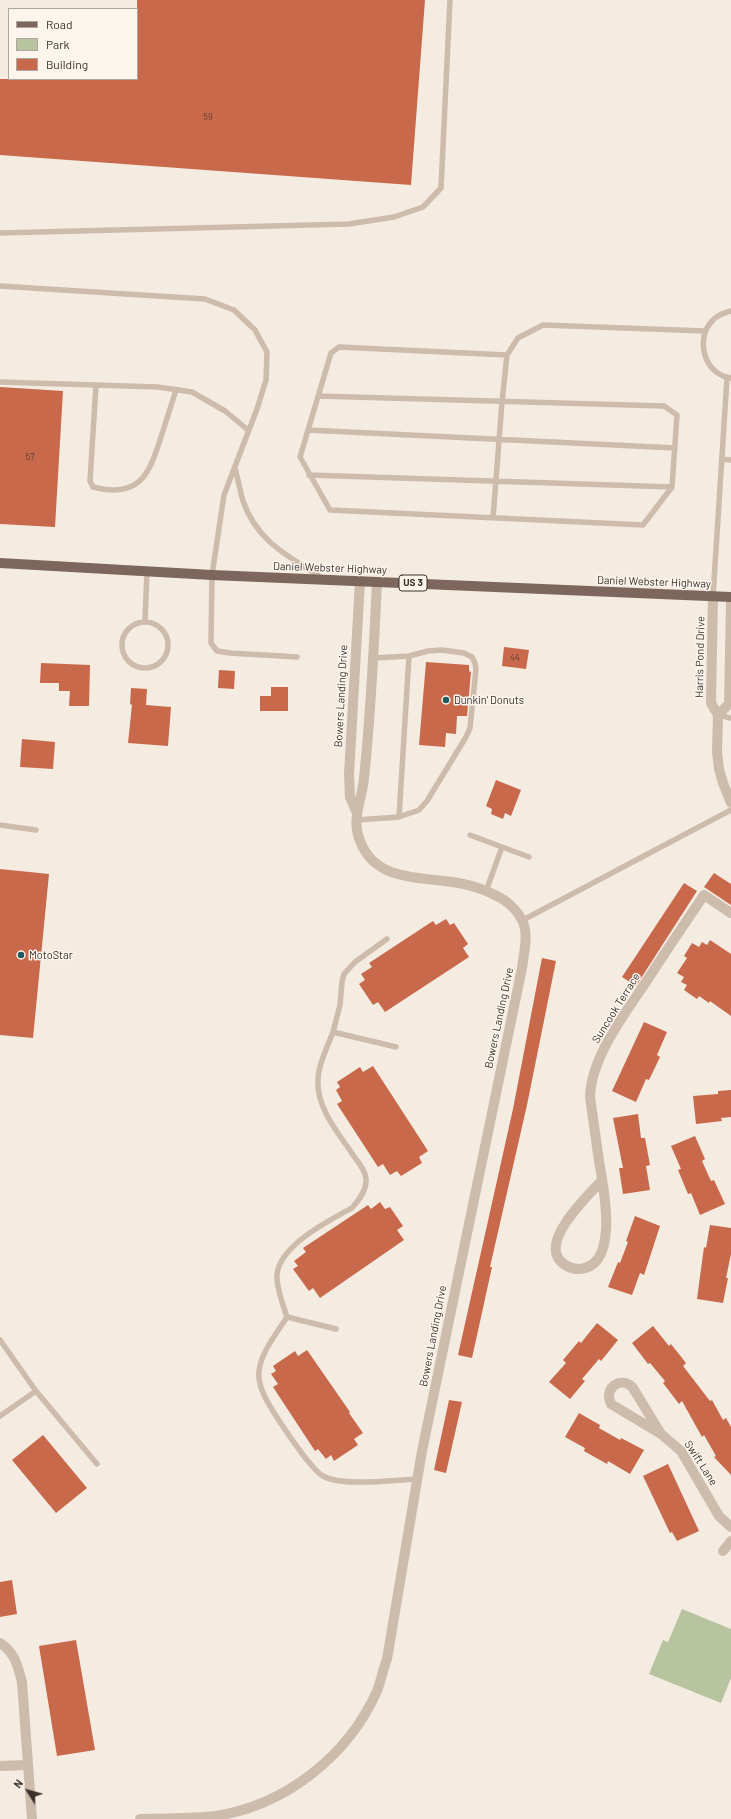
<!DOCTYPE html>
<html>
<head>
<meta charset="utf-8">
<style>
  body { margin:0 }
  #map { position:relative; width:731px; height:1819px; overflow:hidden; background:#f4ebe1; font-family:Barlow,sans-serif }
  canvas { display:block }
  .legend { position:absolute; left:8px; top:8px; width:130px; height:72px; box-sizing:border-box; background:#fbf5ee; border:1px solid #aea6a0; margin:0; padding:5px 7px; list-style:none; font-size:12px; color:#3b302b }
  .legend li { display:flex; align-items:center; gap:8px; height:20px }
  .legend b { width:20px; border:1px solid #aea6a0 }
  .north { position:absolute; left:8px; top:1771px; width:40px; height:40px; -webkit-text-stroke:3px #fbf5ee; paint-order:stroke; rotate:307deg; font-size:11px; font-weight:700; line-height:16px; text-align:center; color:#3b302b }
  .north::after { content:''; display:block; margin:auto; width:14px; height:18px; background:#3b302b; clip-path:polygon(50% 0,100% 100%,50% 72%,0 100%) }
</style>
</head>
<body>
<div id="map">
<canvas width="731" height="1819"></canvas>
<ul class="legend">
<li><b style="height:5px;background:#7d675c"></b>Road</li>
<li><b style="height:11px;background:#b8c4a0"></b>Park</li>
<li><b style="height:11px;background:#c8694b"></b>Building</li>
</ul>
<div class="north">N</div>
</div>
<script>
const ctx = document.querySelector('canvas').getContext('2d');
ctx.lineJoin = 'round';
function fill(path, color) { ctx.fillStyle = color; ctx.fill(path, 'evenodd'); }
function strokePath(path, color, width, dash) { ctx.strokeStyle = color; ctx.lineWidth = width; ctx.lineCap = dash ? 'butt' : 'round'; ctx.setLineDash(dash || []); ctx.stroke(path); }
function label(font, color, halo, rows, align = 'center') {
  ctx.font = font + ' Barlow,sans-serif'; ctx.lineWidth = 3; ctx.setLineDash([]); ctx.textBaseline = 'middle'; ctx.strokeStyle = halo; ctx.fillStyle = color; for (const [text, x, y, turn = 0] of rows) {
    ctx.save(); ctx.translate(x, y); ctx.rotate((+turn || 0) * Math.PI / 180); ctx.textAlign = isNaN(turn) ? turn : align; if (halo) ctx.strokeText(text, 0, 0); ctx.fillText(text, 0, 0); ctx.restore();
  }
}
const green = new Path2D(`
  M682,1609L731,1629V1678L721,1703L649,1674L663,1640L668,1642Z`);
const building = new Path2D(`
  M137,0H425L411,185L0,155V79H137Z
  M0,387L63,391L55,527L0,524Z
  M504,647L529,650L526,669L502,666Z
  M426,662L469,665V671L471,672L467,716H457L456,734L446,733L445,747L419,745Z
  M41,663L90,665L89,706H69L70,691H59V683H40Z
  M219,670L235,671L234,689L218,688Z
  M271,687H288V711H260V696H271Z
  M131,688L147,689L146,705L171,707L168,746L128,743L132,705L130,704Z
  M22,739L55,742L53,769L20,767Z
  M496,780L521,790L511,816L505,813L503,819L491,814L492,809L486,806Z
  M0,869L49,874L33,1038L0,1035Z
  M714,873L731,884V905L704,887Z
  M684,883L697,891L636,986L622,977Z
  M446,919L450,925L454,923L468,944L463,948L469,957L385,1012L378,1002L373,1005L359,984L365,980L361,974L372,967L369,963L433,921L436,925Z
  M710,940L731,954V1016L710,1001L709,1003L699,996L697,999L684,990L687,985L681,982L684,977L677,973L687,958L684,956L692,943L699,947L702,942L707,945Z
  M542,958L556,961L527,1105L490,1267H492L472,1358L458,1355L513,1109Z
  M644,1022L667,1032L657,1055L660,1057L649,1080L646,1079L636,1102L612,1091Z
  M373,1066L428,1151L419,1157L422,1163L401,1176L397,1171L390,1175L383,1164L378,1167L337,1104L342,1101L336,1090L340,1087L337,1082L360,1067L363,1072Z
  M731,1090V1117L721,1118L722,1121L696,1124L693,1096L718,1094V1091Z
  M638,1114L641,1138H645L650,1165L646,1166L650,1190L623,1194L619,1168H623L613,1118Z
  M695,1136L705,1159L702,1161L711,1181L714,1180L725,1204L700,1215L691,1193L688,1194L678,1170L681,1169L671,1146Z
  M380,1202L385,1209L390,1207L403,1226L397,1230L404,1240L320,1298L313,1288L309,1291L293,1269L298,1266L294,1261L306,1252L303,1248L368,1205L371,1209Z
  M635,1216L660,1226L644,1275L640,1273L632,1295L608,1287L618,1262L620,1263L628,1242L626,1241Z
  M710,1225L731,1228V1254L726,1278H728L723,1303L697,1299L704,1247L706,1248Z
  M597,1323L618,1340L601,1361L599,1359L582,1379L585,1381L570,1399L549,1382L566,1363L563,1360L579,1341L581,1343Z
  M653,1326L669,1346L671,1344L686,1363L683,1366L710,1401L712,1400L723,1420L726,1418L731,1427V1475L714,1457L716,1456L704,1435L702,1437L682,1401L679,1404L663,1383L665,1381L650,1363L648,1364L632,1343Z
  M307,1350L350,1412L349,1413L363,1433L354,1439L358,1445L334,1461L331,1455L326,1459L318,1449L315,1451L273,1387L278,1384L271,1374L276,1371L273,1366L295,1351L298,1356Z
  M449,1400L462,1402L446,1473L434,1470Z
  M579,1413L600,1425L599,1428L620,1440L621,1438L644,1450L630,1474L608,1461L607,1464L584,1451L585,1448L565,1437Z
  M43,1435L87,1488L56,1513L12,1460Z
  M668,1464L699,1531L677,1541L672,1532L670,1533L643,1476Z
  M12,1580L17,1614L0,1617V1582Z
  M76,1640L95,1750L57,1756L39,1646Z`);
const lane = new Path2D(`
  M0,233L349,224L394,217L423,207L441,188L450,0
  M0,286L205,299L234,310L255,330L267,352L266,380L257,409L224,495L212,575L211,643L217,651L230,653L297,657
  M731,378C704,375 695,339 712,321C717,315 724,313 731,311
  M0,382L158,387L192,392L225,411L248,430
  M96,385L90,481L93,487C139,499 149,475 161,437C166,421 171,406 176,390
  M318,396L664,406L677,415L672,487L643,525L330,510L300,457L331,353L339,347L507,355
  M308,430L675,448
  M722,459L731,460
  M235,468C238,479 240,491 243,501C257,542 290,557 324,579
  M309,475L672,487
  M493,518L502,402L507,355L518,338L543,325L705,331
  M713,596L727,378
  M145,621L147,572
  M122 645a23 23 0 1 1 46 0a23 23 0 1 1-46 0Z
  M374,658L409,656L428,651L442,650L464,653L472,657L475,663L476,669L470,728L466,737L427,801L419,810L399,817
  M718,715L731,718
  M356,820L399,817L409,656
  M0,825L36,830
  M470,835L502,847L486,891
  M502,847L529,857
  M523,920L731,810
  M333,1032L340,1005L342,982L344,974L355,962L387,939
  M287,1317C277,1333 261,1352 259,1371C258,1380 261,1389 265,1397C273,1413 310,1469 323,1476C343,1487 393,1480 417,1479
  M336,1329L287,1317C283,1304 276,1288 277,1275C279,1246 328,1221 352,1208C359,1200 367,1190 366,1179C365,1169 358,1162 353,1155C340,1135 318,1110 318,1084C317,1067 327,1048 333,1032L396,1047
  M0,1340L36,1391L97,1464
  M0,1416L36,1391`);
const street = new Path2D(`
  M713,596L711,703L718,715L717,752L719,769L723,783L731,803
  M718,715L729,704L731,602
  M356,811L350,797L349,774L360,581
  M602,1180C588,1196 545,1236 558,1258C563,1265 570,1269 579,1269C621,1267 603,1185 599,1161C596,1140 593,1119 590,1097C591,1057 626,1012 648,979C666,951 685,923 704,895L731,913
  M661,1434L633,1388C621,1375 603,1388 611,1404L661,1434L681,1451L719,1516L731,1527
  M723,1551L731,1541
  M0,1643C15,1652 18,1667 22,1682L32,1819
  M0,1766L27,1765
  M140,1819C165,1818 191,1819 216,1816C286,1805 348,1756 377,1691C381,1681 383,1669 387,1659L422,1451L522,968C524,953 529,933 522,920C518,912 511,905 504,900C486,889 465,883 444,881C413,877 375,878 361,843C350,819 362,802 364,778C371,713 374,647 377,582`);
const primary = new Path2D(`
  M0,563L212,575L731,597`);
const markers = [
  [446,700,4,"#1f5a5e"],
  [21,955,4,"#1f5a5e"]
];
const numberNames = [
  ["59",208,117],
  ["57",30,457],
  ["44",515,658]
];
const shields = [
  [413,583,28]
];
const shieldNames = [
  ["US 3",413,583]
];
const streetNames = [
  ["Daniel Webster Highway",330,568,2],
  ["Daniel Webster Highway",654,582,2],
  ["Harris Pond Drive",700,657,-89],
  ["Bowers Landing Drive",341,696,-87],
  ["Suncook Terrace",616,1008,-58],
  ["Bowers Landing Drive",499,1018,-78],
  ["Bowers Landing Drive",433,1336,-79],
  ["Swift Lane",701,1463,57]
];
const poiNames = [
  ["Dunkin' Donuts",454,700],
  ["MotoStar",29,955]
];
fill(green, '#b8c4a0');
fill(building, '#c8694b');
strokePath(lane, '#cdbbac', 5.5);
strokePath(street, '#cdbbac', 10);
strokePath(primary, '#7d675c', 10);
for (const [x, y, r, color] of markers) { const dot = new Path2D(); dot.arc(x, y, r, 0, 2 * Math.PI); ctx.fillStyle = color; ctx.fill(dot); strokePath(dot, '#fbf5ee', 1.5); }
label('9px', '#5e3e33', null, numberNames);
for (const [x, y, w] of shields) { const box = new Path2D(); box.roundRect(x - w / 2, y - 8, w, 16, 3); ctx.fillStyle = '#fbf5ee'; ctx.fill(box); strokePath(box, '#3b302b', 1); }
label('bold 10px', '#3b302b', null, shieldNames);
label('11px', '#3b302b', '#fbf5ee', streetNames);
label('11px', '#3b302b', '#fbf5ee', poiNames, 'left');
</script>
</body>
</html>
